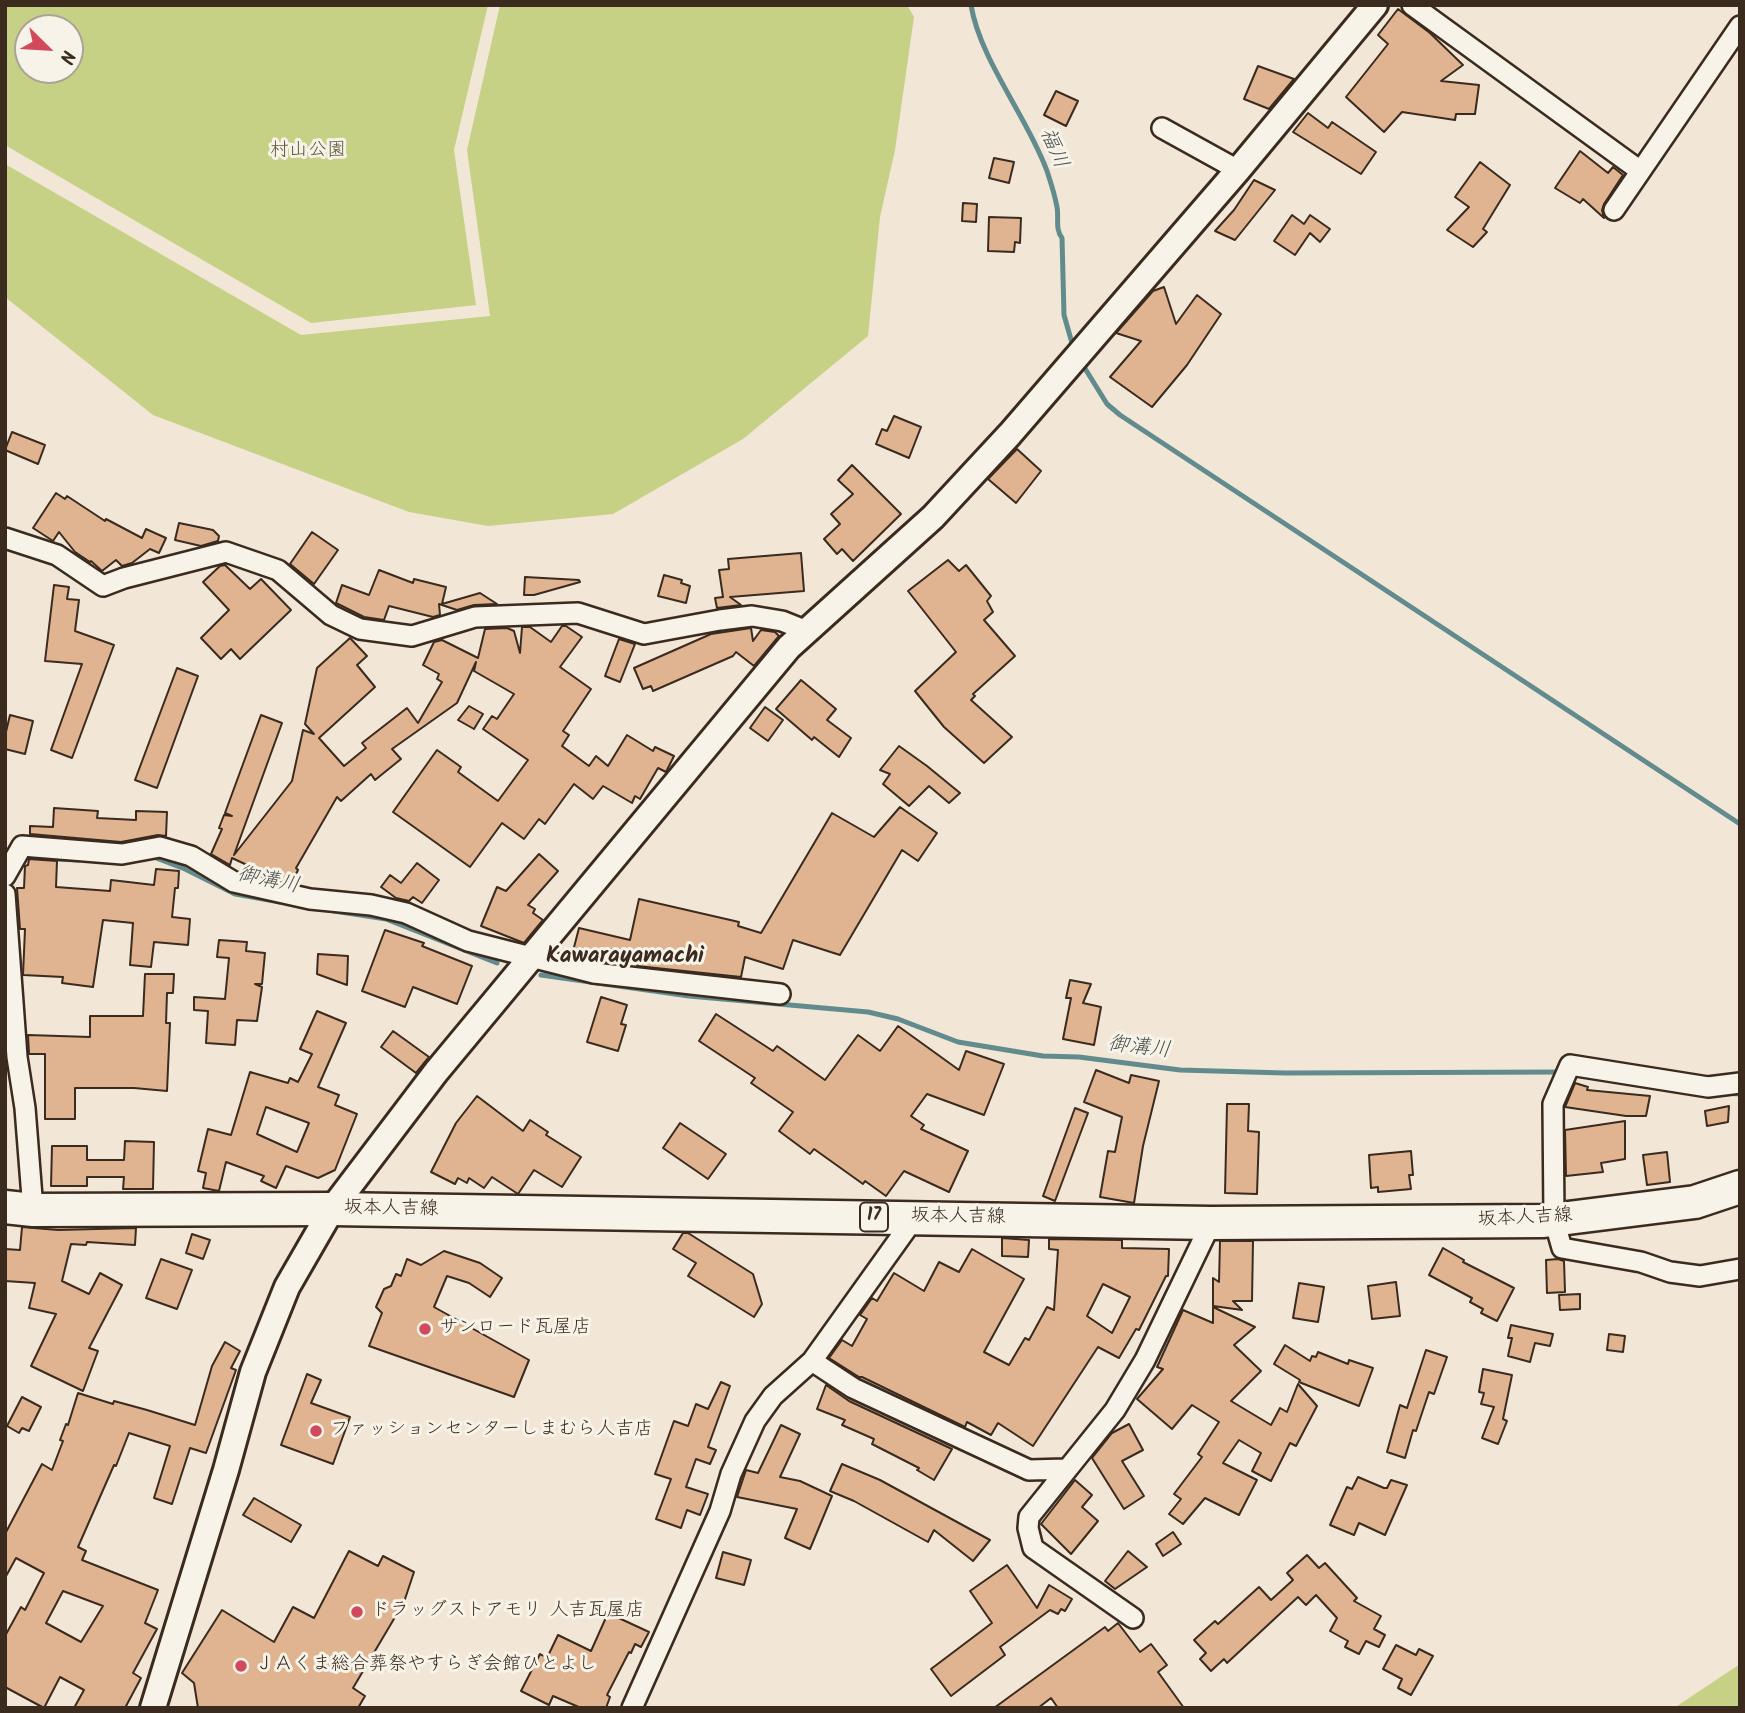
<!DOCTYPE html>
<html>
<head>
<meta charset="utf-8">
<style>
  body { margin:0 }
  #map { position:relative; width:1745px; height:1713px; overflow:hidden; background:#f2e6d7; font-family:Kalam,sans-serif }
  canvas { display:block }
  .frame { position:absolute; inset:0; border:7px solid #3b2a1e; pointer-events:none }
  .north { position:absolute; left:14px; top:14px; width:70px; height:70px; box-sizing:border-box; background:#f7f3e8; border:2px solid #aca397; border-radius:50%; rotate:114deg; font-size:19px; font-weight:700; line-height:28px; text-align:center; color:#3b2a1e }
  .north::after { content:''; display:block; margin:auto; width:24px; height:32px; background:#d1495b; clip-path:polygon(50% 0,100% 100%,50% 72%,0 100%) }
</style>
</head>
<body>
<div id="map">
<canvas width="1745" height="1713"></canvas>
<div class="frame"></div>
<div class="north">N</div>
</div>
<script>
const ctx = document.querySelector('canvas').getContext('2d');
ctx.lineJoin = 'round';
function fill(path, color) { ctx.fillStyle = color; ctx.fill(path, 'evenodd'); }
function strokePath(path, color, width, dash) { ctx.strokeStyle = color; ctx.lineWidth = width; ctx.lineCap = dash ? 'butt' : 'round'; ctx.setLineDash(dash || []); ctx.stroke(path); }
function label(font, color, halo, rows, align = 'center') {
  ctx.font = font + ' Kalam,"Klee One",sans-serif'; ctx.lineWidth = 6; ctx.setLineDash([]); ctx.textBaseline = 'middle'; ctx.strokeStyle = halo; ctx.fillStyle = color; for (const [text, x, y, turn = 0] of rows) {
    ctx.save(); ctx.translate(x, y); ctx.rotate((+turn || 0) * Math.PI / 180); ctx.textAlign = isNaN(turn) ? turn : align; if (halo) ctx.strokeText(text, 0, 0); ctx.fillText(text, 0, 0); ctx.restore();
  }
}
const green = new Path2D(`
  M5,5H488L454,150L476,305L311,323L5,145ZM28,28H70V70H28Z
  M500,5H907L914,17L895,150L880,217L868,336L743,439L613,514L488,526L409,512L153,415L5,297V164L301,335L490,316L467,150Z
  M1740,1664V1708H1674Z`);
const stream = new Path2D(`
  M971,5C980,60 1028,118 1047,171C1051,183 1055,196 1057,207C1059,219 1055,229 1062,238L1064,315L1074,350
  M1081,362L1107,404L1120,415L1740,824
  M151,856L185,869L235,894L280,902
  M30,858L79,860
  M334,911L386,919L497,963
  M541,975L689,996L868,1012L898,1019L958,1042L1043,1056L1079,1057L1180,1070L1285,1073L1563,1072
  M1725,1093L1740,1094`);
const building = new Path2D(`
  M1398,9L1430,33L1463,65L1441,81L1479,85L1475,114H1456L1455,120L1402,112L1384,132L1346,97L1388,44L1378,35Z
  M1258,66L1294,79L1269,109L1244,99Z
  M1056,91L1078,101L1066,126L1044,115Z
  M1308,113L1328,128L1332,122L1376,152L1361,174L1293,132Z
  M1580,151L1608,173L1613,167L1623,175L1604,204L1602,210L1604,218L1583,199L1580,203L1555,188Z
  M994,158L1014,162L1009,183L989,178Z
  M1480,162L1510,185L1483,229L1487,232L1473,247L1447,230L1469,207L1455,197Z
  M1254,180L1275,190L1235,240L1215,231L1234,210Z
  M963,203L977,204L976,222L962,221Z
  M1292,215L1304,224L1310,215L1330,229L1320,242L1310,233L1295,255L1274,241Z
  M989,217L1021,218L1020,243L1015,242L1014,252L988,251Z
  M1164,287L1176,324L1197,295L1221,314L1187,365L1152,407L1110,377L1141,341L1116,333L1153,291Z
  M894,416L921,427L909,458L876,444L882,429L887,431Z
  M12,432L45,445L38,464L5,450Z
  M1017,449L1041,471L1016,503L988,479Z
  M852,465L901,514L853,561L842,549L837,554L824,539L840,524L831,514L853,494L838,480Z
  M56,493L65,499L67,496L105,521L106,519L142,538L146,529L166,538L159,553L150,549L132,563L122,566L116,560L102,571L91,561L90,562L75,552L59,532L53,541L33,528Z
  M179,523L213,530L219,536L218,541L201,546L175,540Z
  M312,532L338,550L314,584L290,564Z
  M801,553L804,591L730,597L741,605L717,608L715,598L723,597L719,570L729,569L728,559Z
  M948,560L959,571L966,565L991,596L987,601L993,612L984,620L1015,656L973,694L975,696L971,700L1012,737L984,763L944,727L915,691L956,652L908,591Z
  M225,565L250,589L261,579L291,610L240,659L231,649L221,659L201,638L229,610L203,582L220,566Z
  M379,570L413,583L414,579L446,587L442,604L480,593L497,604L474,605L457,610L439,604L440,615L433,617L389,606L384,620L364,617L336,603L342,585L369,595Z
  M664,575L682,580L681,583L690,586L686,603L658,596Z
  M525,577L579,580L580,582L534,595H524Z
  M54,585L69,587L67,599L79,600L75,631L114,645L72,758L51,750L82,664L45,661Z
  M562,626H566L582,637L560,667L591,689L563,731L569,735L562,746L589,766L596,756L608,766L627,735L653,751L655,747L674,756L666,772L658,768L640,799L635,796L632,803L603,786L593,799L574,784L545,824L539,819L524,839L502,823L470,867L393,812L437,750L461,767L458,772L498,801L528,760L483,729L492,716L497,719L514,694L474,671L476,662L457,703L392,749L401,759L375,780L371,774L341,801L337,797L296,868L298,870L292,882L277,879L232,858L230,865L211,854L222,829L219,828L224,815L232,816L225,813L261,715L282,723L234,855L292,781L303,730L314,734L305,724L317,668L350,638L367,656L357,665L375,687L319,738L344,766L366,748L362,743L407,708L418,723L442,682L437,679L439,674L423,665L434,642L442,640L478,658L485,629L507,628L514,631L520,653L522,627H530L551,642Z
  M751,628L753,641L761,630L775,632L779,636L754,666L736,652L733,656L653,691L651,686L643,689L634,668L711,634Z
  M619,639L635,644L620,682L605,676Z
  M177,668L198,676L157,788L135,780Z
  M801,680L836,709L827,720L851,738L839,757L814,737L812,740L776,709Z
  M469,706L483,714L474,729L458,720Z
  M765,707L783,720L768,741L750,728Z
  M10,715L33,721L25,754L5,749V736Z
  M899,746L927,766L960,793L949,803L929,786L909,806L883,784L890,774L880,770Z
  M900,807L937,833L918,861L902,850L840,955L793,940L783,969L745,957L741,977L637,966L640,955L610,949L607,962L572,955L579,928L630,940L639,899L739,922L738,926L761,933L832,813L874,837Z
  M54,808L98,811L97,818L136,820V811L167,812L166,836L158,835L121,842L30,834V826L53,827Z
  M539,854L558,871L528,905L535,909L533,913L543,920L524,943L481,926L497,887L506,891Z
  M29,859L57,861L56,887L110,891L111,880L154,885L156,869L179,871L178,888H175L172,917L190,919L188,945L154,942L151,967L130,965L133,923L103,920L93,987L62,983L63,977L23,975L25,929H20L17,888H24L25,866L28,865Z
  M417,863L439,880L422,903L413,897L409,901L396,898L381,887L390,875L401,883Z
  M385,930L424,943L422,946L472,966L457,1004L413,987L405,1007L362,991Z
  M219,940L247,942L246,951L265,953L262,984H255L262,987L257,1021L237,1020L235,1045L206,1043L208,1011L194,1010V997L225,999L229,958L217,957Z
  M318,954L348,956L347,985L317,974Z
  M145,974H174L173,993H167L166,1023H170L167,1091L134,1088H75V1119H45V1054H29L28,1035L90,1037V1016H143Z
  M1070,980L1091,984L1083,1003L1101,1007L1094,1045L1063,1039L1071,998H1066Z
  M601,997L627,1005L621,1024L626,1025L618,1051L587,1042Z
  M317,1011L346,1023L318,1087L339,1095L335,1105L357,1114L335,1170L318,1178L286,1166L276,1188L261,1181L264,1176L226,1162L219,1191L203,1188L206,1173L198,1171L208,1129L231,1135L250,1072L288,1083L290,1078L298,1082L312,1054L300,1049ZM266,1107L309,1123L297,1152L257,1134Z
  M716,1014L773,1051L777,1046L825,1080L858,1035L880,1051L898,1026L959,1070L966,1051L1004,1064L984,1115L927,1094L911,1116L924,1125L921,1129L968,1151L949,1192L904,1171L886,1196L865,1181L863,1184L814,1149L810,1154L779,1131L793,1112L751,1083L755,1078L699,1041Z
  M393,1031L429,1057L416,1073L381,1047Z
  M1096,1070L1129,1083L1131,1075L1159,1081L1143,1146L1134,1203L1100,1197L1108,1151L1115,1152L1122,1117L1084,1102Z
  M1575,1083L1588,1087L1587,1090L1650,1096L1646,1116H1626L1565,1107Z
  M477,1096L523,1131L530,1120L548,1132L546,1135L581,1157L562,1187L534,1170L518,1194L492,1177L484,1188L469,1178L467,1183L458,1178L455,1184L431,1172L456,1123Z
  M1227,1104H1249L1248,1131L1259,1132L1257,1194L1225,1193Z
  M1729,1106L1728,1122L1707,1126L1705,1111Z
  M1075,1108L1088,1113L1055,1201L1043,1196Z
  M1625,1121V1159L1601,1163L1603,1172L1566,1176L1565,1130Z
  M680,1123L726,1154L708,1179L663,1148Z
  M125,1141L154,1142L153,1189H123L124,1177H87V1186H51L52,1146H87V1160H124Z
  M1411,1151L1413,1175H1409L1411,1189L1378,1192V1187L1371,1188L1369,1155Z
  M1667,1152L1670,1182L1647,1185L1643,1155Z
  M22,1227L58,1230L136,1228L135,1245L87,1242L86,1245L71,1244L62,1281L89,1294L100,1273L122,1285L89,1348L98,1351L83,1391L31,1366L56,1314L29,1308L35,1283L5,1281V1249L20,1250Z
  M683,1233H688L753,1274L762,1304L754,1317L688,1276L696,1263L673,1249Z
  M192,1234L210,1240L203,1259L186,1253Z
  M1002,1238L1029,1240L1028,1257L1002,1256Z
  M1049,1239L1122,1240V1248L1169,1249L1168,1276H1166L1139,1330L1136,1329L1119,1358L1098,1347L1033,1446L998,1423L991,1435L967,1422L965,1427L862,1377H859L829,1358L842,1340L852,1346L867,1319L860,1315L872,1298L877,1301L894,1273L924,1291L939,1262L959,1272L972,1249L1024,1279L984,1352L1009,1365L1025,1338L1029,1340L1047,1307L1054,1310L1058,1250L1049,1249ZM1103,1284L1130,1297L1112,1333L1087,1316Z
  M1220,1241H1253L1252,1301H1233L1242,1310L1213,1306V1278L1219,1282Z
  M1443,1248L1464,1260L1463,1262L1514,1288L1497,1321L1481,1313L1483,1309L1470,1302L1472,1298L1429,1275Z
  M444,1251L480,1263L502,1278L490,1297L469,1283L447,1276L434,1307L529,1360L514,1397L369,1346L382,1313L376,1307L384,1289L391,1286L396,1274L401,1276L407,1259L421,1265Z
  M161,1259L192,1270L177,1309L146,1298Z
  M1558,1259L1564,1261L1565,1292L1547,1293L1546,1260Z
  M1396,1282L1400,1316L1372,1319L1368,1286Z
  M1299,1283L1324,1287L1318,1322L1293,1318Z
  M1580,1294V1309L1560,1310L1559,1295Z
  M1213,1307L1255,1327L1234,1345L1261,1371L1231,1401L1271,1425L1280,1408L1287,1412L1298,1384L1317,1406L1296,1446L1290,1443L1271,1481L1252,1471L1261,1453L1239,1440L1223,1463L1257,1480L1239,1515L1205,1498L1183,1524L1169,1514L1181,1499L1174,1494L1202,1457L1198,1454L1219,1422L1192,1405L1172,1429L1137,1399L1163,1369L1157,1367L1183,1310L1213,1323Z
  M1511,1325L1553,1334L1550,1346L1535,1343L1530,1362L1508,1356L1512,1338H1508Z
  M1609,1334L1625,1336L1623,1352L1607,1350Z
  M225,1342L240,1351L231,1368L236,1370L206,1453L190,1448L172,1504L154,1498L170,1446L129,1433L116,1466L114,1465L78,1547L86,1551L82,1560L158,1590L145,1623L157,1629L133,1673L141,1678L125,1708H74L84,1690L60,1677L44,1708L5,1687V1636L21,1607L25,1610L44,1573L16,1558L5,1578V1534L42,1464L52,1470L63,1441L60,1440L66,1424L68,1425L78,1393L113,1404L114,1401L147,1410L195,1425L212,1366ZM63,1591L103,1606L81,1642L46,1623Z
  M1285,1345L1310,1361L1312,1356L1316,1357L1318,1352L1348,1364L1349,1360L1373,1368L1359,1406L1299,1382L1300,1380L1274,1364Z
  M1426,1350L1447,1357L1434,1394L1429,1392L1416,1431L1413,1430L1405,1458L1387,1452L1400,1405L1407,1408Z
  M1483,1369L1512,1375L1503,1419L1507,1421L1498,1444L1482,1438L1494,1407L1481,1404L1484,1393L1479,1392Z
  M307,1374L321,1380L311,1403L350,1417L333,1464L281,1445Z
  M721,1382L730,1386L708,1447L716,1450L710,1464L696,1459L686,1487L708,1494L700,1515L687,1510L681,1528L656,1519L671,1479L655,1474L674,1421L688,1426L696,1404L708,1409Z
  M826,1385L849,1401L952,1449L934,1480L917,1470L919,1468L872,1444L874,1439L842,1425L845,1420L817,1409Z
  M22,1397L41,1407L29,1431L22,1428L19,1433L7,1426Z
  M1129,1424L1143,1450L1122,1461L1144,1496L1124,1509L1092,1458L1112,1433Z
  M781,1425L800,1434L780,1477L800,1481L832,1496L810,1549L785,1538L797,1509L737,1497L746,1470L758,1473Z
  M842,1464L880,1480L990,1540L973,1561L934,1530L928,1542L854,1501L830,1491Z
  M1358,1477L1384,1488H1387L1391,1480L1407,1485L1385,1535L1359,1523L1354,1535L1330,1525L1347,1487L1352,1489Z
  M1075,1480L1092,1495L1082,1507L1098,1521L1071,1554L1041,1524Z
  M254,1498L301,1525L291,1542L243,1515Z
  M1173,1532L1181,1544L1163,1556L1156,1544Z
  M349,1551L378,1566L383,1556L414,1572L404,1602L353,1688L365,1696L358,1708H198L194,1683L182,1673L222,1610L274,1642L293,1607L314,1618Z
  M1128,1551L1147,1567L1115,1589L1105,1581Z
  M723,1552L751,1560L744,1585L716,1578Z
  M1307,1555L1319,1568L1325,1563L1357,1598L1354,1601L1381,1616L1374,1629L1385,1635L1379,1647L1366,1641L1359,1654L1345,1647L1348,1641L1330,1631L1337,1618L1316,1595L1306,1605L1298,1597L1227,1663L1224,1659L1211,1671L1200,1659L1206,1653L1194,1640L1215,1621L1218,1624L1259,1587L1271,1600L1293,1580L1287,1573Z
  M1007,1565L1037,1608L1049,1585L1072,1599L1065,1611L1061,1609L1058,1614L1050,1610L1000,1647L1005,1655L951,1696L931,1669L992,1623L970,1591Z
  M608,1613L649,1632L641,1647L635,1644L631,1653L629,1652L607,1695L610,1697L606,1708H581L553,1696L549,1705L521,1691L540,1654L547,1658L558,1635L591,1651Z
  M1118,1623L1140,1652L1151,1644L1167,1665L1158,1672L1184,1708H1058L1051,1698L1038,1708H994L1105,1627L1108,1631Z
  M1396,1645L1416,1655L1419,1649L1433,1656L1411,1695L1398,1688L1402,1679L1383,1669Z`);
const minor = new Path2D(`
  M1412,5L1639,170
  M1162,128L1238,170
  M1614,210L1740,26
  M5,538L57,555L103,586L124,578L226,552L278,570L331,615L360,629L412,636L475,617L578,613L644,634L720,620L752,616L782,621L807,631
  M5,876L22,846L122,854L160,847L191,856L234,882L310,899L371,905L406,913L468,941L594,973L780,994
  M5,894L17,1057L25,1108L33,1210
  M1740,1083L1708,1087L1570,1065L1553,1104L1554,1220L1562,1248L1641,1262L1670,1272L1700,1276L1740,1269
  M812,1361L853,1388L1029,1470L1066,1469
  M1133,1618L1033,1548L1028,1528L1029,1517L1115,1410L1145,1360L1211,1223
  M632,1708L720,1511L731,1474L755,1421L773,1396L812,1361L915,1217`);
const tertiary = new Path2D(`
  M153,1708L226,1470L253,1372L287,1287L332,1209L436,1072L789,647L933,517L1010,434L1238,170L1375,5`);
const primary = new Path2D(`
  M5,1207L33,1210L332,1209L1211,1223L1544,1221L1695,1202L1740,1187`);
const markers = [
  [425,1329,7,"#d1495b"],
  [316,1431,7,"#d1495b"],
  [357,1612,7,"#d1495b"],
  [241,1666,7,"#d1495b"]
];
const shields = [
  [874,1217,28]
];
const shieldNames = [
  ["17",874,1217]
];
const parkNames = [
  ["村山公園",308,152]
];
const streetNames = [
  ["坂本人吉線",391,1210,1],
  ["坂本人吉線",958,1218,1],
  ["坂本人吉線",1525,1219,-3]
];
const poiNames = [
  ["サンロード瓦屋店",439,1329],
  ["ファッションセンターしまむら人吉店",330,1431],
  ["ドラッグストアモリ 人吉瓦屋店",371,1612],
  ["ＪＡくま総合葬祭やすらぎ会館ひとよし",255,1666]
];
const waterNames = [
  ["福川",1052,149,67],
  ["御溝川",268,882,12],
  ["御溝川",1139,1049,7]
];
const quarterNames = [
  ["Kawarayamachi",625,958]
];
fill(green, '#c6d185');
strokePath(stream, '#628b8e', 5);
fill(building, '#e0b491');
strokePath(building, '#3b2a1e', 2);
strokePath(minor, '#3b2a1e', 24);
strokePath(tertiary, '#3b2a1e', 30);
strokePath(primary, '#3b2a1e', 37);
strokePath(minor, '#f7f3e8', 19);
strokePath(tertiary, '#f7f3e8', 24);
strokePath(primary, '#f7f3e8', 32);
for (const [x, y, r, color] of markers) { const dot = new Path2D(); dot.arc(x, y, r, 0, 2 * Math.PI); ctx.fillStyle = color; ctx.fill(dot); strokePath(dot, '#f7f3e8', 2.5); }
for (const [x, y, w] of shields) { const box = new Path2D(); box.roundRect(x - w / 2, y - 14.5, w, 29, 5); ctx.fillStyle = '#f7f3e8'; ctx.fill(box); strokePath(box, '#3b2a1e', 2); }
label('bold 18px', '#3b2a1e', null, shieldNames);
label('19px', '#5e5438', '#f7f3e8', parkNames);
label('19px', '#3b2a1e', '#f7f3e8', streetNames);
label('19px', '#3b2a1e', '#f7f3e8', poiNames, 'left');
label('italic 21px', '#4b524d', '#f7f3e8', waterNames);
label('bold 23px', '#3b2a1e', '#f7f3e8', quarterNames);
</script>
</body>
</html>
